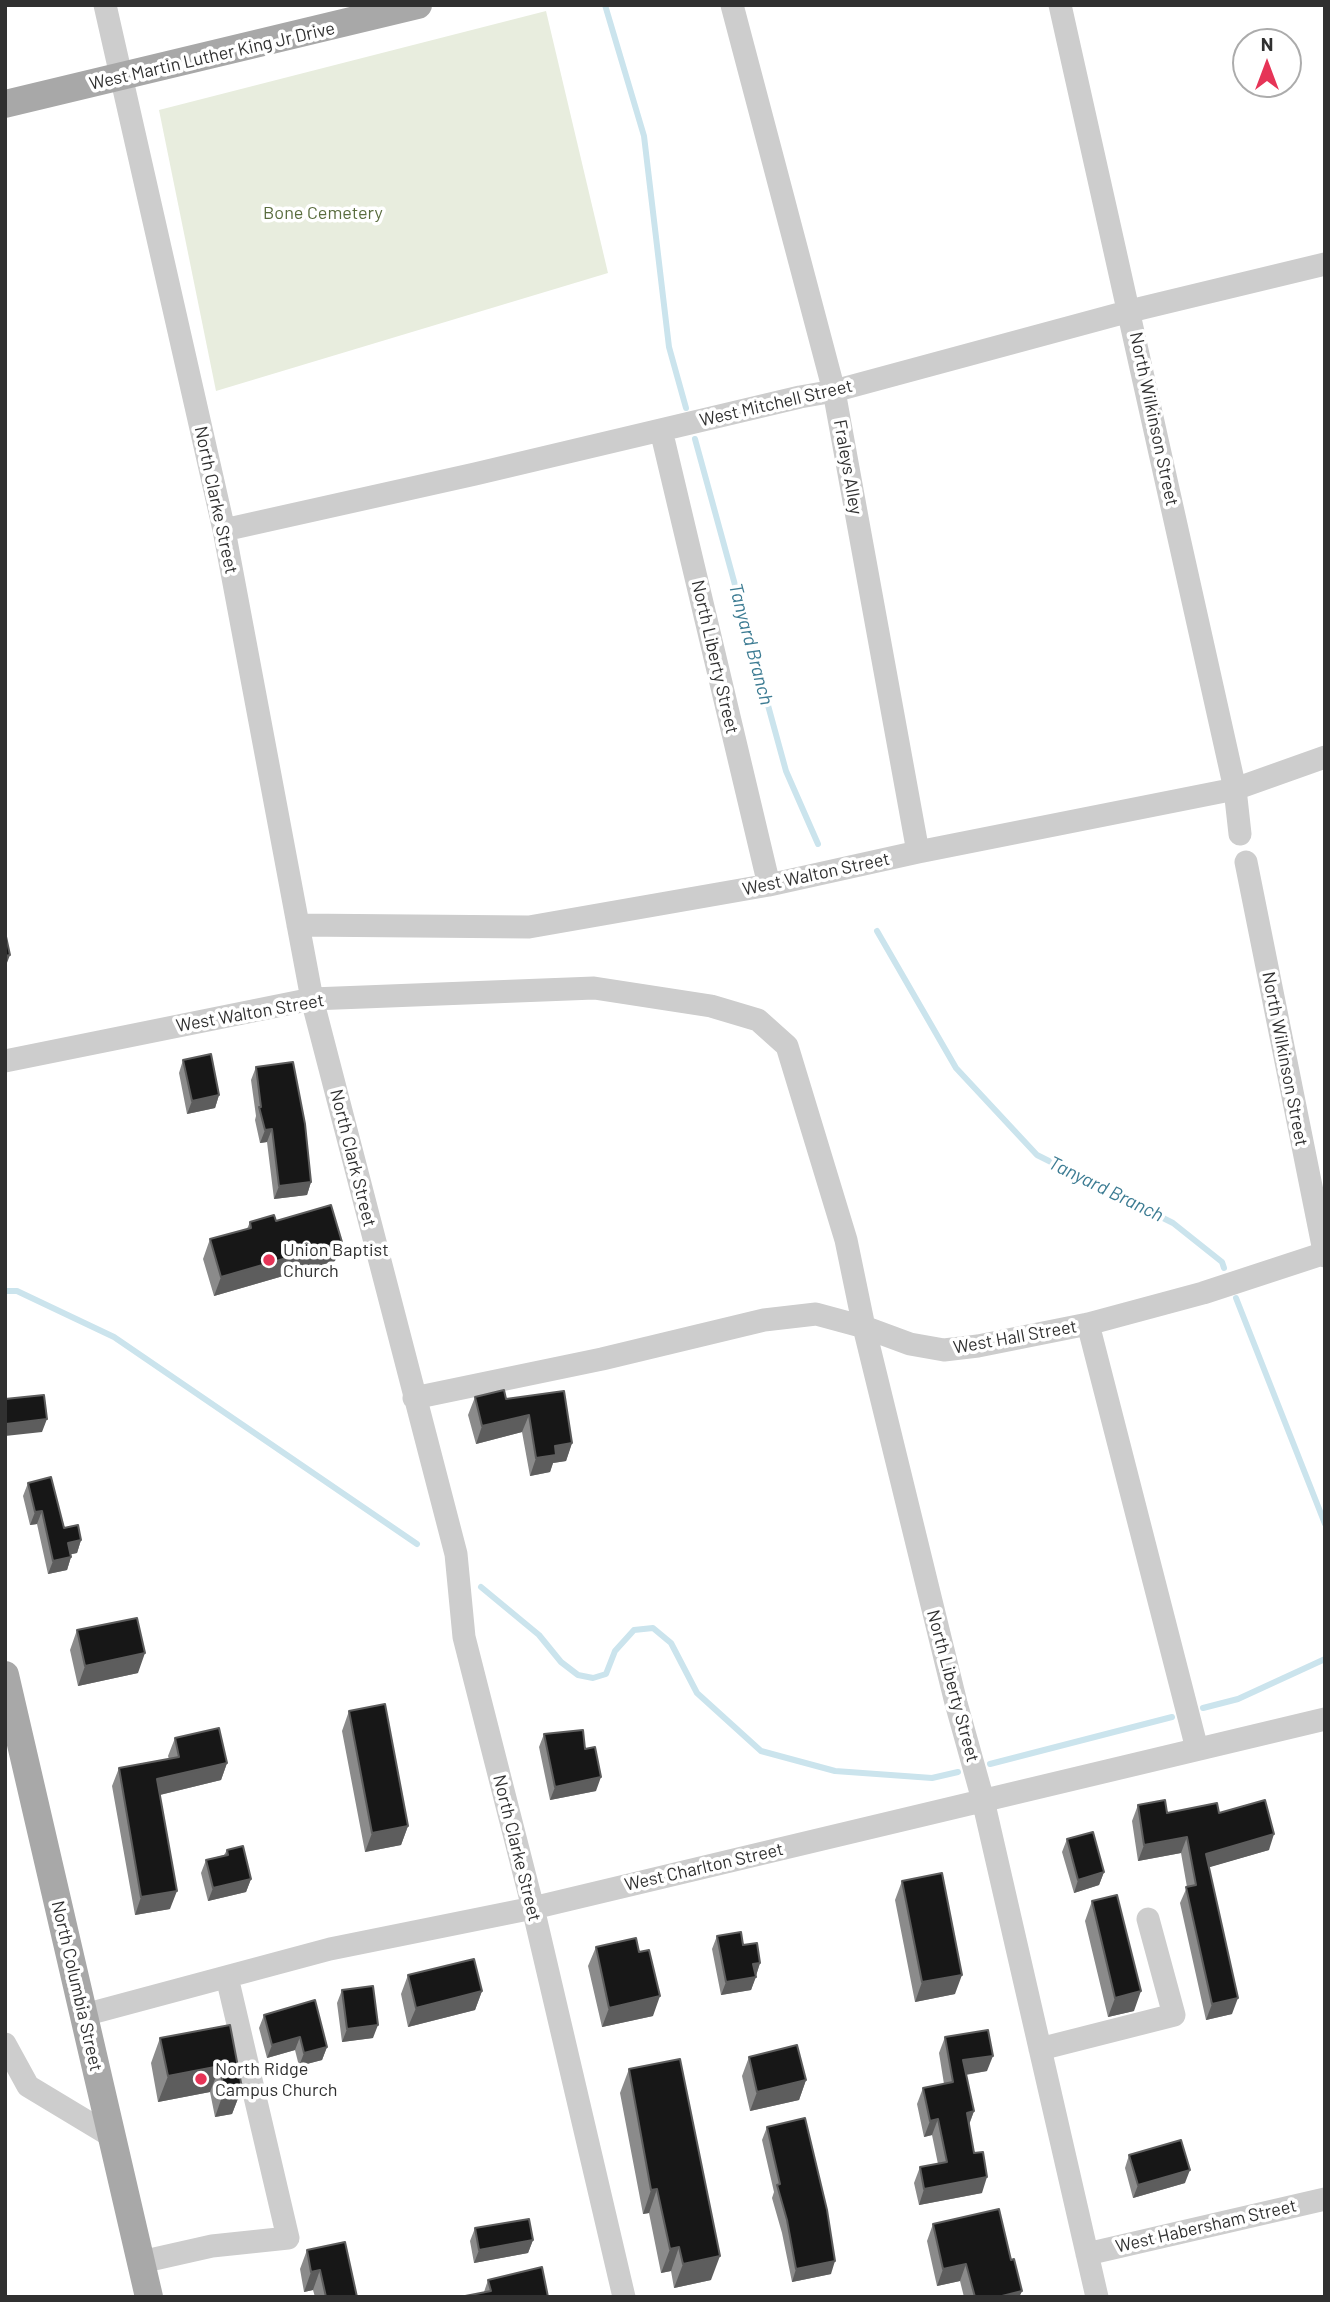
<!DOCTYPE html>
<html>
<head>
<meta charset="utf-8">
<style>
  body { margin:0 }
  #map { position:relative; width:1330px; height:2302px; overflow:hidden; background:#fff; font-family:Barlow,sans-serif }
  canvas { display:block }
  .frame { position:absolute; inset:0; border:7px solid #303030; pointer-events:none }
  .north { position:absolute; left:1232px; top:28px; width:70px; height:70px; box-sizing:border-box; background:#fff; border:2px solid #acacac; border-radius:50%; rotate:0deg; font-size:19px; font-weight:700; line-height:28px; text-align:center; color:#303030 }
  .north::after { content:''; display:block; margin:auto; width:24px; height:32px; background:#e63457; clip-path:polygon(50% 0,100% 100%,50% 72%,0 100%) }
</style>
</head>
<body>
<div id="map">
<canvas width="1330" height="2302"></canvas>
<div class="frame"></div>
<div class="north">N</div>
</div>
<script>
const ctx = document.querySelector('canvas').getContext('2d');
ctx.lineJoin = 'round';
function fill(path, color) { ctx.fillStyle = color; ctx.fill(path, 'evenodd'); }
function strokePath(path, color, width, dash) { ctx.strokeStyle = color; ctx.lineWidth = width; ctx.lineCap = dash ? 'butt' : 'round'; ctx.setLineDash(dash || []); ctx.stroke(path); }
function label(font, color, halo, rows, align = 'center') {
  ctx.font = font + ' Barlow,sans-serif'; ctx.lineWidth = 7; ctx.setLineDash([]); ctx.textBaseline = 'middle'; ctx.strokeStyle = halo; ctx.fillStyle = color; for (const [text, x, y, turn = 0] of rows) {
    ctx.save(); ctx.translate(x, y); ctx.rotate((+turn || 0) * Math.PI / 180); ctx.textAlign = isNaN(turn) ? turn : align; if (halo) ctx.strokeText(text, 0, 0); ctx.fillText(text, 0, 0); ctx.restore();
  }
}
const green = new Path2D(`
  M546,11L608,273L216,391L159,110Z`);
const stream = new Path2D(`
  M605,5L644,136L669,347L686,408
  M695,439L786,771L818,844
  M877,931L956,1068L1037,1155L1173,1223L1222,1262L1224,1268
  M5,1291H17L114,1337L417,1544
  M1236,1298L1325,1524
  M481,1587L539,1635L561,1662L578,1675L593,1678L606,1674L615,1651L634,1630L653,1628L671,1643L697,1693L761,1751L835,1771L932,1778L958,1772
  M1203,1708L1238,1699L1325,1659
  M990,1764L1172,1717`);
const minor = new Path2D(`
  M105,5L224,530L312,999L456,1554L464,1637L533,1908L624,2297
  M732,5L834,391L918,852
  M1060,5L1235,789L1240,834
  M661,430L769,885
  M224,530L475,474L800,397L834,391L1130,311L1325,264
  M1246,862L1325,1256
  M298,925L529,927L769,885L918,852L1235,789L1325,757
  M5,1061L312,999L594,988L711,1006L758,1020L787,1046L846,1240L864,1327L956,1703L983,1800L1097,2297
  M1088,1324L1197,1749
  M414,1398L602,1359L764,1320L816,1314L864,1327L910,1344L944,1350L978,1346L1088,1324L1203,1293L1325,1253
  M84,2015L330,1949L533,1908L1325,1719
  M5,2044L28,2086L111,2136
  M1040,2049L1174,2015L1148,1919
  M1087,2254L1325,2199
  M141,2262L212,2246L288,2238L227,1977`);
const major = new Path2D(`
  M5,104L418,5
  M5,1675L149,2297`);
const wall = new Path2D(`
  M183,1060L219,1095L215,1108L187,1114L179,1073Z
  M256,1067L311,1182L307,1195L274,1199L267,1142L260,1143L255,1120L256,1116L251,1080Z
  M276,1221L335,1261L214,1296L203,1259L210,1239L247,1229L250,1222Z
  M475,1397L506,1399L572,1443L566,1461L553,1463L550,1472L530,1476L522,1432L476,1444L468,1415Z
  M28,1483L64,1528L81,1540L77,1553L71,1554V1557L67,1570L48,1574L37,1524L30,1525L23,1496Z
  M77,1630L138,1673L78,1686L70,1650Z
  M349,1711L408,1826L401,1845L365,1852L342,1731Z
  M544,1734L585,1749L596,1791L550,1800L539,1747Z
  M175,1738L227,1763L221,1780L160,1795L170,1909L135,1915L112,1786L119,1768L169,1759L168,1756Z
  M1138,1805L1167,1813H1219L1269,1850L1209,1867L1232,2014L1206,2020L1180,1903L1187,1887L1181,1853L1138,1861L1132,1821Z
  M1067,1839L1104,1872L1099,1885L1074,1893L1062,1852Z
  M227,1850L251,1879L246,1892L208,1901L201,1873L206,1860L224,1855Z
  M902,1881L955,1994L915,2002L895,1900Z
  M1092,1901L1134,2011L1108,2017L1085,1921Z
  M717,1936L743,1945L760,1963L751,1990L721,1995L712,1949Z
  M596,1947L653,2016L602,2027L588,1966Z
  M408,1975L482,1991L475,2010L408,2027L401,1994Z
  M342,1990L373,2038L342,2042L337,2003Z
  M264,2015L327,2047L322,2060L299,2066L295,2050L267,2058L259,2028Z
  M230,2025L242,2088L232,2114L215,2117L210,2092L158,2102L151,2063L160,2038Z
  M945,2037L987,2071L966,2075L974,2111L969,2125L982,2193L919,2205L914,2183L920,2167L938,2164L932,2135L924,2137L917,2104L923,2088L944,2084L939,2053Z
  M749,2057L806,2080L799,2100L750,2111L742,2076Z
  M629,2069L711,2280L674,2288L671,2271L661,2273L649,2213L643,2214L620,2093Z
  M767,2127L831,2274L792,2282L782,2233L772,2198L774,2192L762,2140Z
  M1129,2155L1185,2183L1133,2198L1125,2168Z
  M933,2224L1011,2260L1022,2291L1019,2297H964L960,2281L937,2286L927,2241Z
  M475,2228L533,2240L528,2253L474,2263L470,2241Z
  M307,2250L357,2297H315L313,2290L304,2292L300,2269Z
  M488,2280L548,2297L484,2292Z`);
const shadedWall = new Path2D(`
  M10,955L5,968V956Z
  M219,1095L215,1108L187,1114L192,1101Z
  M272,1129L267,1142L260,1143L265,1130Z
  M311,1182L307,1195L274,1199L279,1186Z
  M342,1242L335,1261L214,1296L221,1277Z
  M529,1415L522,1432L476,1444L482,1426Z
  M47,1419L42,1432L5,1436L6,1424Z
  M572,1443L566,1461L553,1463L550,1472L530,1476L536,1458L555,1446Z
  M42,1511L37,1524L30,1525L35,1512Z
  M81,1540L77,1553L63,1556L68,1543Z
  M71,1557L67,1570L48,1574L53,1561Z
  M145,1653L138,1673L78,1686L85,1666Z
  M227,1763L221,1780L151,1797L157,1779Z
  M601,1777L596,1791L550,1800L555,1787Z
  M408,1826L401,1845L365,1852L372,1833Z
  M1274,1834L1269,1850L1200,1870L1206,1854Z
  M1187,1837L1181,1853L1138,1861L1144,1845Z
  M1104,1872L1099,1885L1074,1893L1078,1880Z
  M251,1879L246,1892L208,1901L213,1888Z
  M177,1891L170,1909L135,1915L141,1897Z
  M760,1963L756,1976L753,1964Z
  M962,1975L955,1994L915,2002L922,1982Z
  M756,1977L751,1990L721,1995L726,1982Z
  M482,1991L475,2010L408,2027L416,2008Z
  M1141,1991L1134,2011L1108,2017L1115,1998Z
  M660,1996L653,2016L602,2027L609,2008Z
  M1238,1998L1232,2014L1206,2020L1212,2004Z
  M378,2025L373,2038L342,2042L347,2029Z
  M300,2037L295,2050L267,2058L272,2045Z
  M327,2047L322,2060L299,2066L304,2053Z
  M993,2056L987,2071L957,2076L963,2060Z
  M220,2066L210,2092L158,2102L168,2076Z
  M806,2080L799,2100L750,2111L757,2092Z
  M242,2088L232,2114L215,2117L224,2091Z
  M974,2111L968,2127L967,2113Z
  M938,2119L932,2135L924,2137L930,2121Z
  M1190,2170L1185,2183L1133,2198L1138,2185Z
  M987,2177L982,2193L919,2205L924,2189Z
  M657,2189L649,2213L643,2214L651,2190Z
  M533,2240L528,2253L474,2263L479,2250Z
  M679,2247L671,2271L661,2273L670,2249Z
  M720,2256L711,2280L674,2288L683,2264Z
  M835,2261L831,2274L792,2282L796,2269Z
  M966,2264L960,2281L937,2286L943,2269Z
  M320,2270L313,2290L304,2292L311,2272Z
  M1022,2291L1019,2297H998Z`);
const building = new Path2D(`
  M5,932L10,955L5,956Z
  M211,1054L219,1095L192,1101L183,1060Z
  M293,1062L305,1124L311,1182L279,1186L272,1129L265,1130L259,1107H261L256,1067Z
  M331,1205L342,1242L221,1277L210,1239L251,1228L250,1222L274,1215L276,1221Z
  M504,1390L506,1399L564,1391L572,1443L555,1446L556,1455L536,1458L529,1415L482,1426L475,1397Z
  M44,1395L47,1419L6,1424L5,1399Z
  M51,1477L64,1528L78,1525L81,1540L68,1543L71,1557L53,1561L42,1511L35,1512L28,1483Z
  M137,1618L145,1653L85,1666L77,1630Z
  M385,1704L408,1826L372,1833L349,1711Z
  M219,1728L227,1763L157,1779L177,1891L141,1897L119,1768L179,1757L175,1738Z
  M583,1730L585,1749L595,1747L601,1777L555,1787L544,1734Z
  M1165,1800L1167,1813L1217,1803L1219,1813L1265,1800L1274,1834L1206,1854L1238,1998L1212,2004L1186,1887L1196,1885L1187,1837L1144,1845L1138,1805Z
  M1093,1832L1104,1872L1078,1880L1067,1839Z
  M243,1846L251,1879L213,1888L206,1860L228,1855L227,1850Z
  M942,1873L962,1975L922,1982L902,1881Z
  M1117,1895L1141,1991L1115,1998L1092,1901Z
  M741,1932L743,1945L757,1943L760,1963L753,1964L756,1977L726,1982L717,1936Z
  M636,1938L639,1952L649,1950L660,1996L609,2008L596,1947Z
  M474,1959L482,1991L416,2008L408,1975Z
  M373,1986L378,2025L347,2029L342,1990Z
  M315,2000L327,2047L304,2053L300,2037L272,2045L264,2015Z
  M230,2025L242,2088L224,2091L220,2066L168,2076L160,2038Z
  M988,2030L993,2056L963,2060L974,2111L967,2113L974,2153L983,2152L987,2177L924,2189L920,2167L947,2162L938,2119L930,2121L923,2088L953,2082L945,2037Z
  M797,2045L806,2080L757,2092L749,2057Z
  M680,2059L720,2256L683,2264L679,2247L670,2249L657,2189L651,2190L629,2069Z
  M805,2118L827,2210L835,2261L796,2269L787,2220L777,2185L780,2184L767,2127Z
  M1181,2140L1190,2170L1138,2185L1129,2155Z
  M999,2209L1011,2260L1014,2259L1022,2291L998,2297H975L966,2264L943,2269L933,2224Z
  M529,2219L533,2240L479,2250L475,2228Z
  M345,2242L357,2297H326L320,2270L311,2272L307,2250Z
  M542,2267L548,2297H460L491,2291L488,2280Z`);
const markers = [
  [269,1260,7,"#e63457"],
  [201,2079,7,"#e63457"]
];
const streetNames = [
  ["West Martin Luther King Jr Drive",212,56,-13],
  ["West Mitchell Street",776,403,-13],
  ["North Wilkinson Street",1154,419,78],
  ["Fraleys Alley",848,467,80],
  ["North Clarke Street",216,500,78],
  ["North Liberty Street",715,657,77],
  ["West Walton Street",816,874,-12],
  ["West Walton Street",250,1013,-10],
  ["North Wilkinson Street",1285,1059,79],
  ["North Clark Street",353,1158,76],
  ["West Hall Street",1015,1337,-10],
  ["North Liberty Street",953,1686,75],
  ["North Clarke Street",517,1848,76],
  ["West Charlton Street",704,1867,-13],
  ["North Columbia Street",77,1986,77],
  ["West Habersham Street",1206,2226,-13]
];
const parkNames = [
  ["Bone Cemetery",323,213]
];
const poiNames = [
  ["Union Baptist",283,1250],
  ["Church",283,1271],
  ["North Ridge",215,2069],
  ["Campus Church",215,2090]
];
const waterNames = [
  ["Tanyard Branch",751,644,75],
  ["Tanyard Branch",1106,1189,26]
];
fill(green, '#e8edde');
strokePath(stream, '#cbe4ed', 6);
strokePath(minor, '#cdcdcd', 23);
strokePath(major, '#a8a8a8', 28);
fill(wall, '#8b8b8b');
fill(shadedWall, '#5d5d5d');
fill(building, '#171717');
strokePath(building, '#5d5d5d', 2);
for (const [x, y, r, color] of markers) { const dot = new Path2D(); dot.arc(x, y, r, 0, 2 * Math.PI); ctx.fillStyle = color; ctx.fill(dot); strokePath(dot, '#fff', 2.5); }
label('18px', '#303030', '#fff', streetNames);
label('18px', '#596c3d', '#fff', parkNames);
label('18px', '#303030', '#fff', poiNames, 'left');
label('italic 19px', '#3d7c93', '#fff', waterNames);
</script>
</body>
</html>
